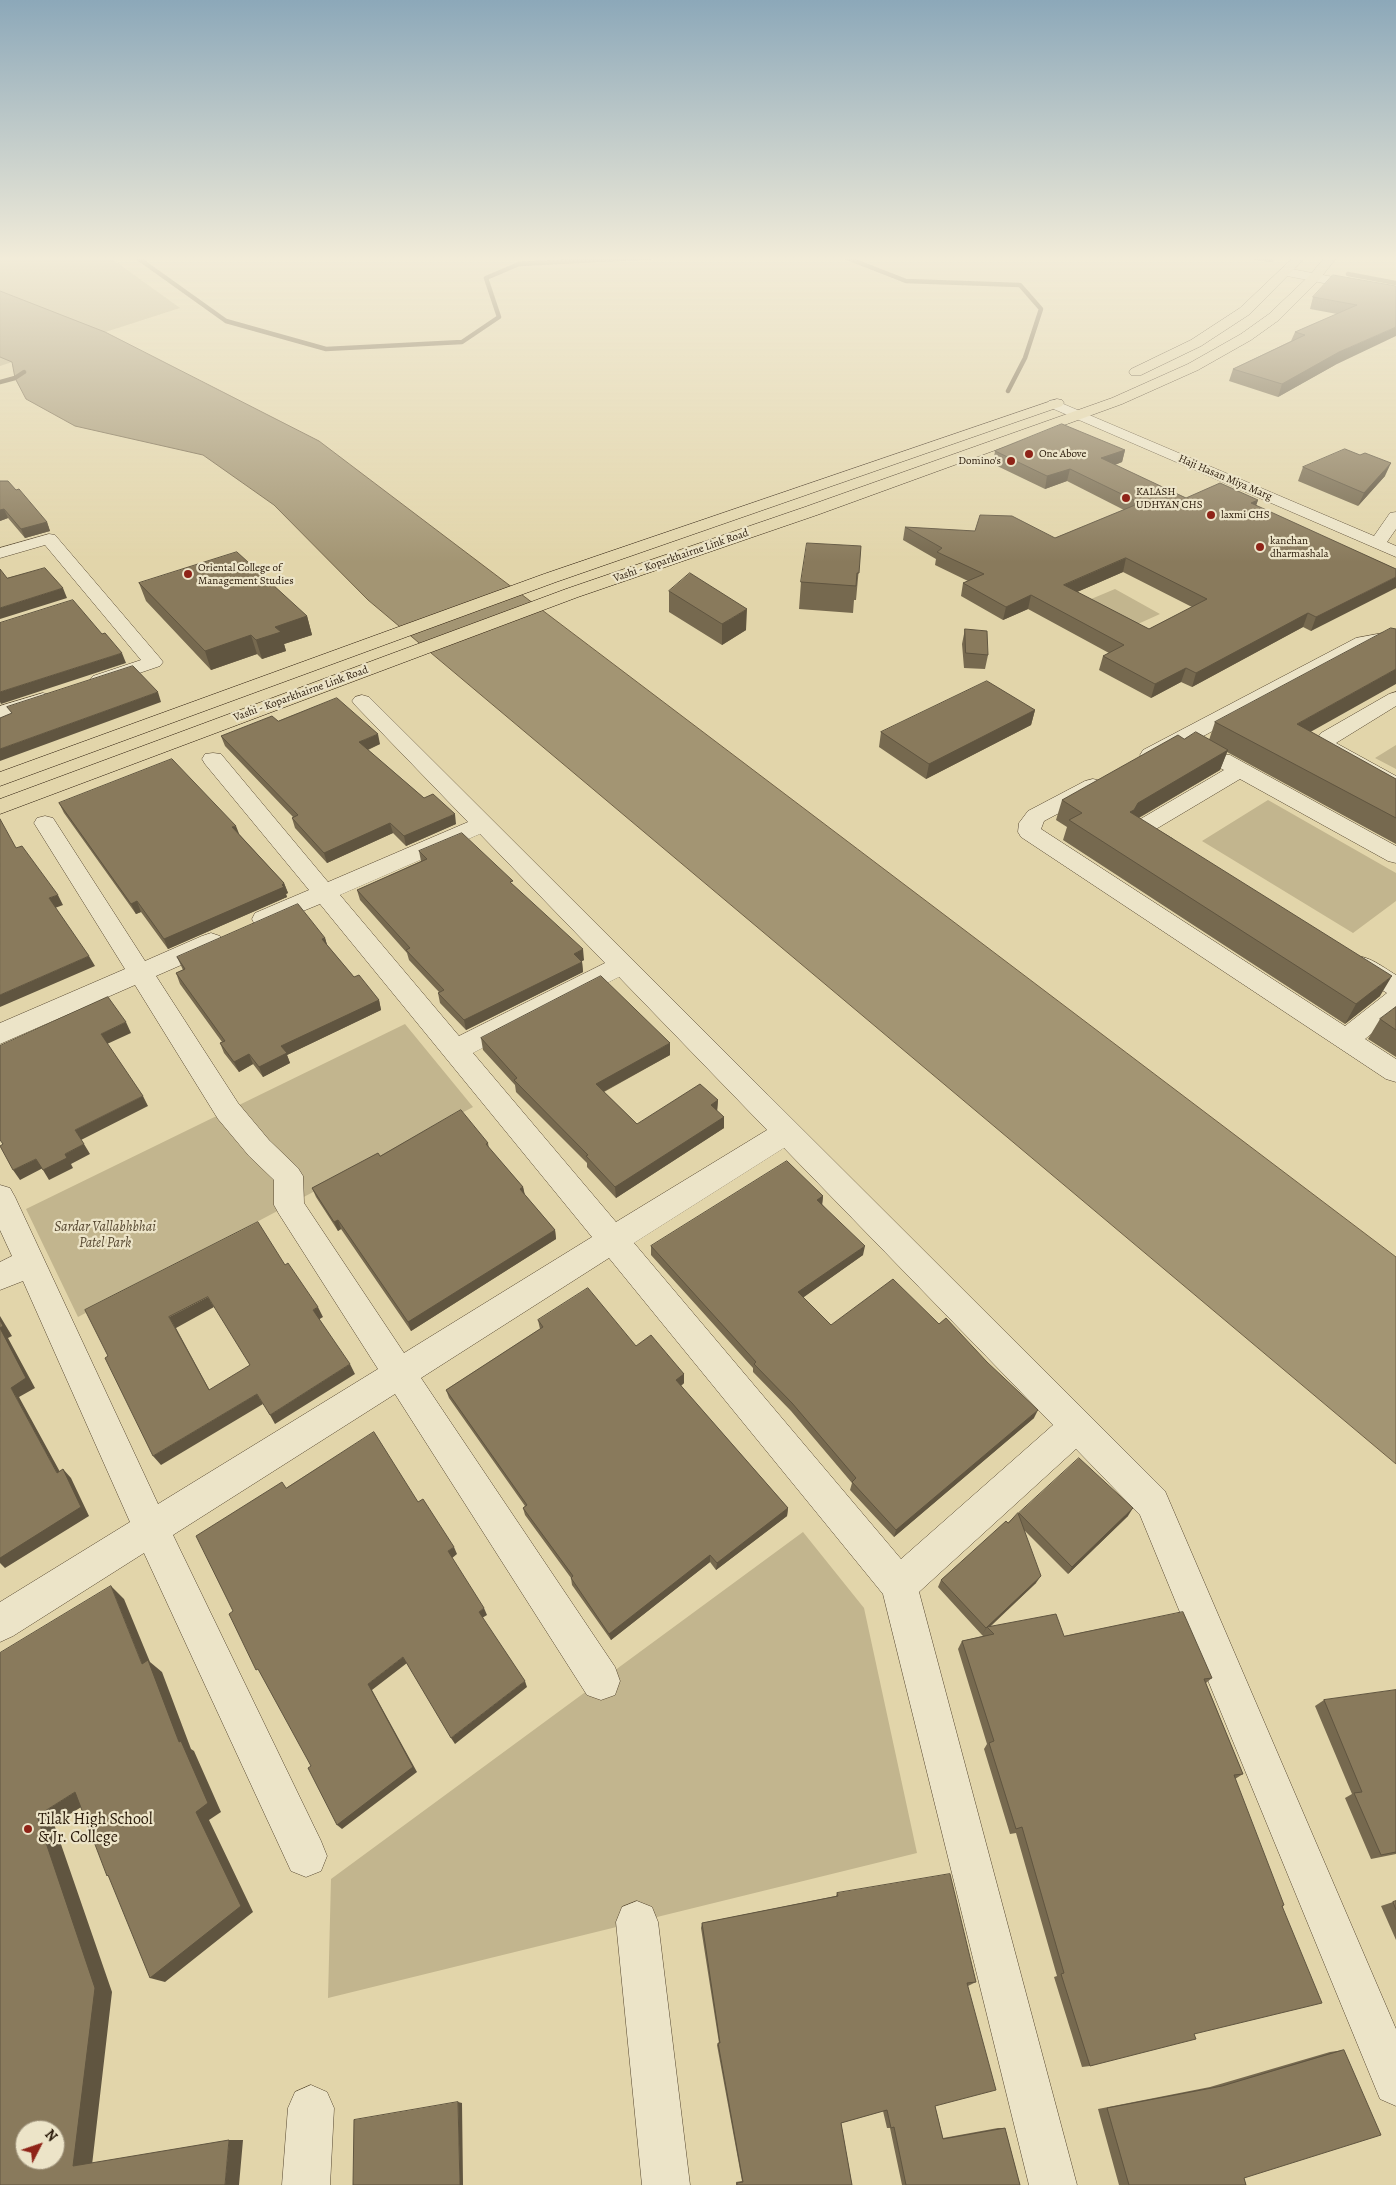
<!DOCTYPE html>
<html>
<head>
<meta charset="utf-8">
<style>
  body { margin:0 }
  #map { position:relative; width:1396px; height:2185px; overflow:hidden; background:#e2d5aa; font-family:Alegreya,serif }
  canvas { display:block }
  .north { position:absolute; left:15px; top:2120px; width:50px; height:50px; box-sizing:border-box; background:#ece4c8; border:1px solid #9e927b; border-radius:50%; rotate:49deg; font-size:14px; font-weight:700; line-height:20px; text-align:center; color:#281808 }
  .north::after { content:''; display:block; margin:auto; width:18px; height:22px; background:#8f2418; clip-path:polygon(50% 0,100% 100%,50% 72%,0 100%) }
</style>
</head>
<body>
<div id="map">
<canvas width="1396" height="2185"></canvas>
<div class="north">N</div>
</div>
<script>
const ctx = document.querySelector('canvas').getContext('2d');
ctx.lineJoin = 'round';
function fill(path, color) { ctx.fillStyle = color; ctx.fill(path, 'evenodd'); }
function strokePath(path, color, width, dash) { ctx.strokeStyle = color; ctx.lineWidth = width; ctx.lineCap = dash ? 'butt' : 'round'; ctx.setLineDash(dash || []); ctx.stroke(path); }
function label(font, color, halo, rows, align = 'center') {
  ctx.font = font + ' Alegreya,serif'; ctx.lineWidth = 4.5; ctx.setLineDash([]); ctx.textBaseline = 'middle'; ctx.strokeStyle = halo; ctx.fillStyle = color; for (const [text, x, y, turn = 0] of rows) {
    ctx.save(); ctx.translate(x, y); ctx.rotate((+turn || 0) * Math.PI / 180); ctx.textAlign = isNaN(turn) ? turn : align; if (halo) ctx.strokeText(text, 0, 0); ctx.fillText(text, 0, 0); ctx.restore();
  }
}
const green = new Path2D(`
  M0,256H108L180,308L0,366Z
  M1115,589L1160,614L1129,628L1084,602Z
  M1396,745V769L1375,758Z
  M1268,800L1396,873V901L1353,933L1202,841Z
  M405,1024L473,1107L78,1317L26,1209Z
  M803,1532L864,1608L917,1853L328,1998L331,1879Z`);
const water = new Path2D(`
  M0,291L105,332L319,441L1396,1257V1464L368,600L274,505L203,455L75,426L26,399L15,378L12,362L0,357Z`);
const stream = new Path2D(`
  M135,256L226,321L326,349L462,342L499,317L486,278L519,264L673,256
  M842,256L906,281L1020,285L1041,309L1025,358L1008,391
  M1248,256L1271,260
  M1348,274L1396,283
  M0,382L15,378L24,372`);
const minor = new Path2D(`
  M1286,268L1396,289V297L1282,275L1280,272L1282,269Z
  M1054,400L1374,536L1390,513L1396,512V529L1387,542L1396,546V557L1049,407L1047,404L1049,401Z
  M49,534L55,535L160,658L163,662L160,666L107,684L100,686L93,684L90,680L93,676L141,660L45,545L0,558V548Z
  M1383,633L1396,636V648L1383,645L1368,647L1159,760L1151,761L1143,760L1140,755L1143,750L1356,638Z
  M1396,692V706L1336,743L1396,776V792L1388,790L1323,754L1314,743L1321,733L1389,694Z
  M43,693L50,695L53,699L50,703L0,719V706Z
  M362,695L369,697L1165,1491L1396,2029V2106L1380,2099L1140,1515L1076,1449L919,1592L1077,2185H1029L883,1594L609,1258L421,1378L615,1667L620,1681L615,1695L601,1700L587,1695L395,1394L173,1535L321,1841L327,1856L321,1871L306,1877L291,1871L144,1553L13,1636L0,1642V1602L130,1522L23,1281L0,1290V1262L12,1256L0,1230V1185L10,1188L15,1197L158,1504L378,1369L279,1214L274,1205V1180L249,1156L218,1119L135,985L0,1044V1023L125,969L34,823L37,818L45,816L53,818L145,961L202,936L211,933L220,936L223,942L220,948L156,976L238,1103L269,1140L298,1168L303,1176L304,1203L404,1353L592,1237L320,904L264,927L255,925L252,919L255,913L309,890L205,764L202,759L205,754L213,753L221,754L328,882L468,822L355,705L352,701L355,697ZM480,834L605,963L459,1036L340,895ZM619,977L767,1130L616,1222L473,1053ZM784,1148L1053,1425L901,1559L634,1243Z
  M1222,754L1230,755L1396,846V863L1388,861L1240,779L1156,829L1173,839L1176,844L1173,849C1159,853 1137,842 1129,829L1132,824L1224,770L1214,765L1211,760L1214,755Z
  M1093,779L1101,781L1104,786L1101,791L1044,821L1041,829L1345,1026L1387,993L1347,969L1343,963L1347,957C1365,952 1381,966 1396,975V1014L1365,1039L1396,1059V1082L1386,1079L1021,837L1018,832L1019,823L1028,811L1085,781Z
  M637,1901L652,1907L658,1922L690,2185H642L616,1922L622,1907Z
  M311,2085L327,2092L334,2108L330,2185H282L288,2108L295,2092Z`);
const major = new Path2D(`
  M1295,256H1307L1250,314L1201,346L1141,375H1131L1129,372L1131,369L1191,340L1240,308Z
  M1326,256H1338L1318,281L1279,320L1251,340L1198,370L1122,404L817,515L578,597L0,814V799L566,589L805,507L1112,398L1188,364L1241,334L1269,314L1310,275Z
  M1057,399L1062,400L1064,403L1062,406L556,582L0,786V772L544,574Z`);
const wall = new Path2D(`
  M1396,286L1335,365L1278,397L1229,381L1233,369L1291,341L1295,332L1337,314L1310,309L1313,297Z
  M1125,450L1122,462L1115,465L1186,498L1258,500L1256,506L1396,569L1311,631L1303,627L1192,687L1181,682L1151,698L1099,670L1103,656L1109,653L1028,609L1003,620L961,596L963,583L968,581L935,565L936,559L903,540L905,527L1055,538L1124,510L1067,481L1045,489L993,464L995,451ZM1123,572L1192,607L1149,629L1077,592Z
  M1303,467L1385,476L1358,506L1298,481Z
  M0,481L47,522L50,531L25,538L8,518L0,521Z
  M861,546L856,600H854L853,613L799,609L801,582Z
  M139,583L307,616L312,635L284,644L286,651L262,659L257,654L211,670L146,601Z
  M669,591L746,630L722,645L669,612Z
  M965,629L988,655L985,669L964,668L962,644Z
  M1035,710L1031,725L926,779L879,747L881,732Z
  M278,721L380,744L368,750L424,798L456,824L406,846L393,833L327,863L295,828L292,818L293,817L225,746L221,736Z
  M1215,722L1310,732L1396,779V844L1227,752L1220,770L1139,818L1380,996L1345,1024L1063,840L1067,827L1056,820L1062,800L1184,739L1209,740Z
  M59,803L240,835L284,883L288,893L286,894L287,897L168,949L141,912L136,914L64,813Z
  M419,851L514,886L584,960L582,961L583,972L466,1030L440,1003L438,993L439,992L409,960L407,953L360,900L357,890L421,861Z
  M325,938L327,945L354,977L379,1000L381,1010L287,1055L290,1063L263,1077L253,1064L239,1072L224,1053L220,1043L222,1042L180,984L176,973L183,970L177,957Z
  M1396,1007V1057L1368,1039L1380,1019Z
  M481,1038L670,1055L604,1092L637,1124L718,1100L717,1111L724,1117V1128L616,1198L587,1167V1163L516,1092L515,1085L483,1050Z
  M488,1143L489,1148L523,1187L525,1195L555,1230L556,1239L411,1331L341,1229L338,1231L316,1197L312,1188L380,1156Z
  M823,1196L822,1204L863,1255L803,1297L831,1325L1034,1418L894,1537L850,1490L852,1483L791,1411L753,1372V1368L651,1255V1246Z
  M538,1320L636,1346L684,1374V1383L681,1386L788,1508L787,1516L716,1570L710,1562L611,1640L572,1585L571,1578L525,1515L523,1508L525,1506L449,1398L446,1390L540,1329Z
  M1019,1513L1128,1516L1068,1574L1024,1530L1036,1583L991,1626L1064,1636L1212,1678L1206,1683L1243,1774L1235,1779L1283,1906L1194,2034L1090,2066L1082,2067L1054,1977L1057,1976L1016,1833L1010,1834L984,1749L987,1744L958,1649L962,1641L983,1636L982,1635L984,1633L982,1635L938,1587L941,1580Z
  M1396,1690V1854L1371,1859L1345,1798L1352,1794L1315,1706L1324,1700Z
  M837,1893L976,1982L968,1986L935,2106L943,2138L998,2128H1005L1020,2185H902L890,2128H887L883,2111L841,2123L852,2185H736V2182L742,2181L717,2045L718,2043H719L701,1928L702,1923L836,1896Z
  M1396,1901V1940L1381,1906Z
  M1344,2050L1244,2178L1246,2185H1119L1098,2109L1210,2087L1330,2052Z`);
const shadedWall = new Path2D(`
  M1396,327V336L1335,365L1278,397L1282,384L1339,352Z
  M1125,450L1122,462L1098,471L1101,458Z
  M1391,463L1385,476L1358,506L1364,493Z
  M1070,469L1067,481L1045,489L1047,476Z
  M1258,500L1253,513L1251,503Z
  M4,509L8,518L0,521V510Z
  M47,522L50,531L25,538L21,529Z
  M1126,558L1123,572L1061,599L1064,585Z
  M1396,577V588L1311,631L1316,617Z
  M63,588L67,598L0,619V608Z
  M1031,595L1028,609L1003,620L1006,607Z
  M747,609L746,630L722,645V624Z
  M1308,613L1303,627L1192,687L1196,673Z
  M307,616L312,635L284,644L286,651L262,659L256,640L275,627Z
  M251,635L257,654L211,670L205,651Z
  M122,653L126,663L1,704L0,702V692Z
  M1186,668L1181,682L1151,698L1155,684Z
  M1396,669V684L1289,744L1297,724Z
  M158,692L161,702L0,761V749Z
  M1035,710L1031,725L926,779L929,764Z
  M378,734L380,744L362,752L359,742Z
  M1228,750L1220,770L1131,822L1130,812L1138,803Z
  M455,814L456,824L406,846L404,836Z
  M390,823L393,833L327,863L324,853Z
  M236,826L240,836L232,827Z
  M284,883L288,893L286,894L287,897L168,949L164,939Z
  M58,895L63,905L55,908L49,898Z
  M137,901L141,912L136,914L131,904Z
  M325,938L328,948L322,939Z
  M583,949L584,960L576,964L574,954Z
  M89,956L95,966L0,1007V995Z
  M582,962L583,972L466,1030L464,1020Z
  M1392,976L1380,996L1345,1024L1356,1004Z
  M379,1000L381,1010L287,1055L290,1063L263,1077L259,1067L281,1046Z
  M126,1022L131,1033L107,1044L101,1034Z
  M670,1043V1055L597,1095L596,1084Z
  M249,1054L253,1064L239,1072L234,1062Z
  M143,1096L148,1106L81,1140L75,1130Z
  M718,1100L717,1112L711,1105Z
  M724,1117V1128L616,1198L615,1187Z
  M84,1144L90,1154L71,1164L73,1168L49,1180L43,1170L65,1154Z
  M36,1159L43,1168L20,1180L13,1170Z
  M523,1187L525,1197L520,1189Z
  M823,1196L822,1206L817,1200Z
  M338,1220L341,1229L338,1231L334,1222Z
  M555,1230L556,1239L411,1331L408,1322Z
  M865,1246L863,1255L797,1302L798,1292Z
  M208,1297L214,1307L176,1328L215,1400L209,1390L169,1317Z
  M318,1307L323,1317L318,1320L313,1310Z
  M0,1316L12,1336L8,1338L35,1388L19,1397L65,1481L57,1473L11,1388L0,1328Z
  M350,1364L355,1374L275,1424L270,1415Z
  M684,1374V1383L676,1389V1380Z
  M257,1394L263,1404L161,1465L153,1456Z
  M1038,1410L1034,1418L894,1537L896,1530Z
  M63,1469L71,1478L89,1516L5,1568L0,1563V1558Z
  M788,1508L787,1516L716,1570L717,1563Z
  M1133,1508L1128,1516L1068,1574L1072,1567Z
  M454,1547L457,1554L451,1559L448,1551Z
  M710,1555V1562L611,1640L609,1634Z
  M1041,1576L1036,1583L988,1628L987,1627L982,1635L986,1628Z
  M111,1586L124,1599L150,1662L162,1672L191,1749L194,1751L221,1812L209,1820L253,1912L165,1982L150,1978L196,1812L179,1742L142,1664Z
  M484,1608L487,1615L482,1618L479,1612Z
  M403,1657L407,1663L372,1690L417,1772L342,1829L337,1825L368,1684Z
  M525,1681L527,1687L455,1744L451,1738Z
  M75,1792L91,1801L54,1824L112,1992L92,2165L73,2166L37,1816Z
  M458,2102L462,2103L463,2185H460Z
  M229,2140H243L239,2185H225Z`);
const building = new Path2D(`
  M1333,275L1396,286V327L1339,352L1282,384L1233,369L1305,335L1295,332L1357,305L1313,297Z
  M1062,424L1125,450L1101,458L1186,498L1220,483L1258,500L1251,503L1396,569V577L1316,617L1308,613L1196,673L1186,668L1155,684L1103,656L1124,645L1031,595L1006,607L963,583L984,574L937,552L942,548L905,527L975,531L980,515L1012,516L1055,538L1140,503L1070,469L1047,476L995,451ZM1126,558L1207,599L1149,629L1064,585Z
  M1345,449L1360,455L1365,453L1391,463L1364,493L1303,467Z
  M0,481H8L16,490L19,489L47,522L21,529L4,509L0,510Z
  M807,543L861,546L859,573H857L856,586L801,582Z
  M237,552L307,616L275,627L281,632L256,640L251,635L205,651L139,583Z
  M45,568L63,588L0,608V569L7,578Z
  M690,573L747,609L722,624L669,591Z
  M73,600L102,634L105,633L122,653L0,692V623Z
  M1391,628L1396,629V669L1297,724L1396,779V818L1215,722Z
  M965,629L987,631L988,655L966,653Z
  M133,666L158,692L0,749V718L12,713L7,707Z
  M987,681L1035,710L929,764L881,732Z
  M337,698L378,734L359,742L424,798L433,794L455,814L404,836L390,823L324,853L292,818L298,815L221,736L272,716L278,721Z
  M1196,732L1228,750L1138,803L1134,810L1130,812L1392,976L1356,1004L1069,820L1082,813L1062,800L1178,735L1184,739Z
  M172,759L236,826L232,827L284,883L282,885L284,887L164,939L137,901L131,904L59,803Z
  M0,819L16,848L22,846L58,895L49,898L89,956L0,995Z
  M462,833L513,881L510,882L583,949L574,954L582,962L464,1020L438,993L444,990L406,950L410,948L357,890L427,859L419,851Z
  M298,904L325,938L322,939L354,977L359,975L379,1000L281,1046L287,1053L259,1067L249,1054L234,1062L220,1043L225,1041L176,973L185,969L177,957Z
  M601,976L670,1043L596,1084L637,1124L700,1084L718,1100L711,1105L724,1117L615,1187L586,1156L588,1155L514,1080L517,1078L481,1038Z
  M108,997L126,1022L101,1034L143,1096L75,1130L84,1144L65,1154L67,1158L43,1170L36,1159L13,1170L0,1146L3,1144L0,1140V1046Z
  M1396,1007V1030L1380,1019Z
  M461,1110L488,1143L486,1144L523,1187L520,1189L555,1230L408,1322L338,1220L334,1222L312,1188L378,1153L380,1156Z
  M787,1161L823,1196L817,1200L865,1246L798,1292L831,1325L893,1279L939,1324L946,1318L987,1362L1038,1410L896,1530L852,1482L856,1478L792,1403L754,1364L756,1362L651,1246Z
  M258,1222L285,1265L288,1263L318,1307L313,1310L350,1364L270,1415L257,1394L153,1456L105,1358L108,1356L85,1310ZM208,1297L250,1365L209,1390L169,1317Z
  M588,1288L636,1346L651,1335L684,1374L676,1380L788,1508L717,1563L710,1555L609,1634L571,1578L573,1576L523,1508L527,1505L446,1390L543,1327L538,1320Z
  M0,1320L3,1326L0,1328L26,1378L11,1388L57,1473L63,1469L81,1507L0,1558Z
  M374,1432L418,1502L423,1499L454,1547L448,1551L484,1608L479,1612L525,1681L451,1738L403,1657L368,1684L413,1767L337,1825L308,1768L311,1766L258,1669L256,1670L229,1614L233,1611L196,1536L282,1482L286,1488Z
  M1079,1458L1133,1508L1072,1567L1019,1513Z
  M1018,1513L1041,1576L986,1628L941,1580L1006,1521L1008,1523Z
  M111,1586L142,1664L148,1660L179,1742L181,1741L208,1803L196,1812L241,1906L150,1978L108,1875L107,1876L75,1792L37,1816L95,1988L73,2166L229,2140L225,2185H0V1653ZM25,2130H55V2160H25Z
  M1183,1612L1212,1678L1204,1679L1243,1774L1234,1775L1284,1905L1282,1906L1322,2003L1194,2034L1196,2039L1090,2066L1061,1974L1064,1973L1022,1827L1016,1829L989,1743L994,1741L962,1641L994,1634L987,1627L1056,1614L1064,1636Z
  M1396,1690V1852L1381,1855L1354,1793L1362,1792L1324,1700Z
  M950,1874L976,1982L967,1983L996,2090L935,2106L943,2139L1005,2128L1020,2185H906L894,2127L891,2128L887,2110L841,2123L852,2185H737V2183L743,2182L718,2043H720L702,1923L838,1896L837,1893Z
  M1396,1901V1910L1393,1902Z
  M1344,2050L1381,2135L1244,2178L1246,2185H1129L1107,2108L1222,2086Z
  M458,2102L460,2185H353L354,2120Z`);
const markers = [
  [1029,454,5,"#8f2418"],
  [1011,461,5,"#8f2418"],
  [1126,498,5,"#8f2418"],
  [1211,515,5,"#8f2418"],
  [1260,547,5,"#8f2418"],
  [188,574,5,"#8f2418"],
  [28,1829,5,"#8f2418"]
];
const farPoinames = [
  ["One Above",1039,454],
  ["Domino's",1001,461,"right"],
  ["KALASH",1136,492],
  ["UDHYAN CHS",1136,505],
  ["laxmi CHS",1221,515],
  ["kanchan",1270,541],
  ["dharmashala",1270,554],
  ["Oriental College of",198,568],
  ["Management Studies",198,581]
];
const farStreetnames = [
  ["Haji Hasan Miya Marg",1225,478,23],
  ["Vashi - Koparkhairne Link Road",681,556,-19],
  ["Vashi - Koparkhairne Link Road",301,694,-20]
];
const parkNames = [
  ["Sardar Vallabhbhai",105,1228],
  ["Patel Park",105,1244]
];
const nearPoinames = [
  ["Tilak High School",38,1820],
  ["& Jr. College",38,1838]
];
fill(green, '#c2b58e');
fill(water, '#a39573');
strokePath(water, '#726348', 1);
strokePath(stream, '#726348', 4.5);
strokePath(minor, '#564730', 1);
strokePath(major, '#281808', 1);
fill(minor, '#ece4c8');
fill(major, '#e2d5aa');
fill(wall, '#76694f');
fill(shadedWall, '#605540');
fill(building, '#897a5c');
strokePath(building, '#605540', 1);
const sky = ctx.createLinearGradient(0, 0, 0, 562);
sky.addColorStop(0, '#8ca8b9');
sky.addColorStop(0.46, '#f2ecd9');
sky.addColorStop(1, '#f2ecd900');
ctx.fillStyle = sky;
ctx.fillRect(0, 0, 1396, 562);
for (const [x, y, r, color] of markers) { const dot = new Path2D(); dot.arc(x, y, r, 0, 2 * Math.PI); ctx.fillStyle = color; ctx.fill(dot); strokePath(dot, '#ece4c8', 2); }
label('11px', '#281808', '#ece4c8', farPoinames, 'left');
label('11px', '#281808', '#ece4c8', farStreetnames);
label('italic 14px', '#564730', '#ece4c8', parkNames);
label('16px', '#281808', '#ece4c8', nearPoinames, 'left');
</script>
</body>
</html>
